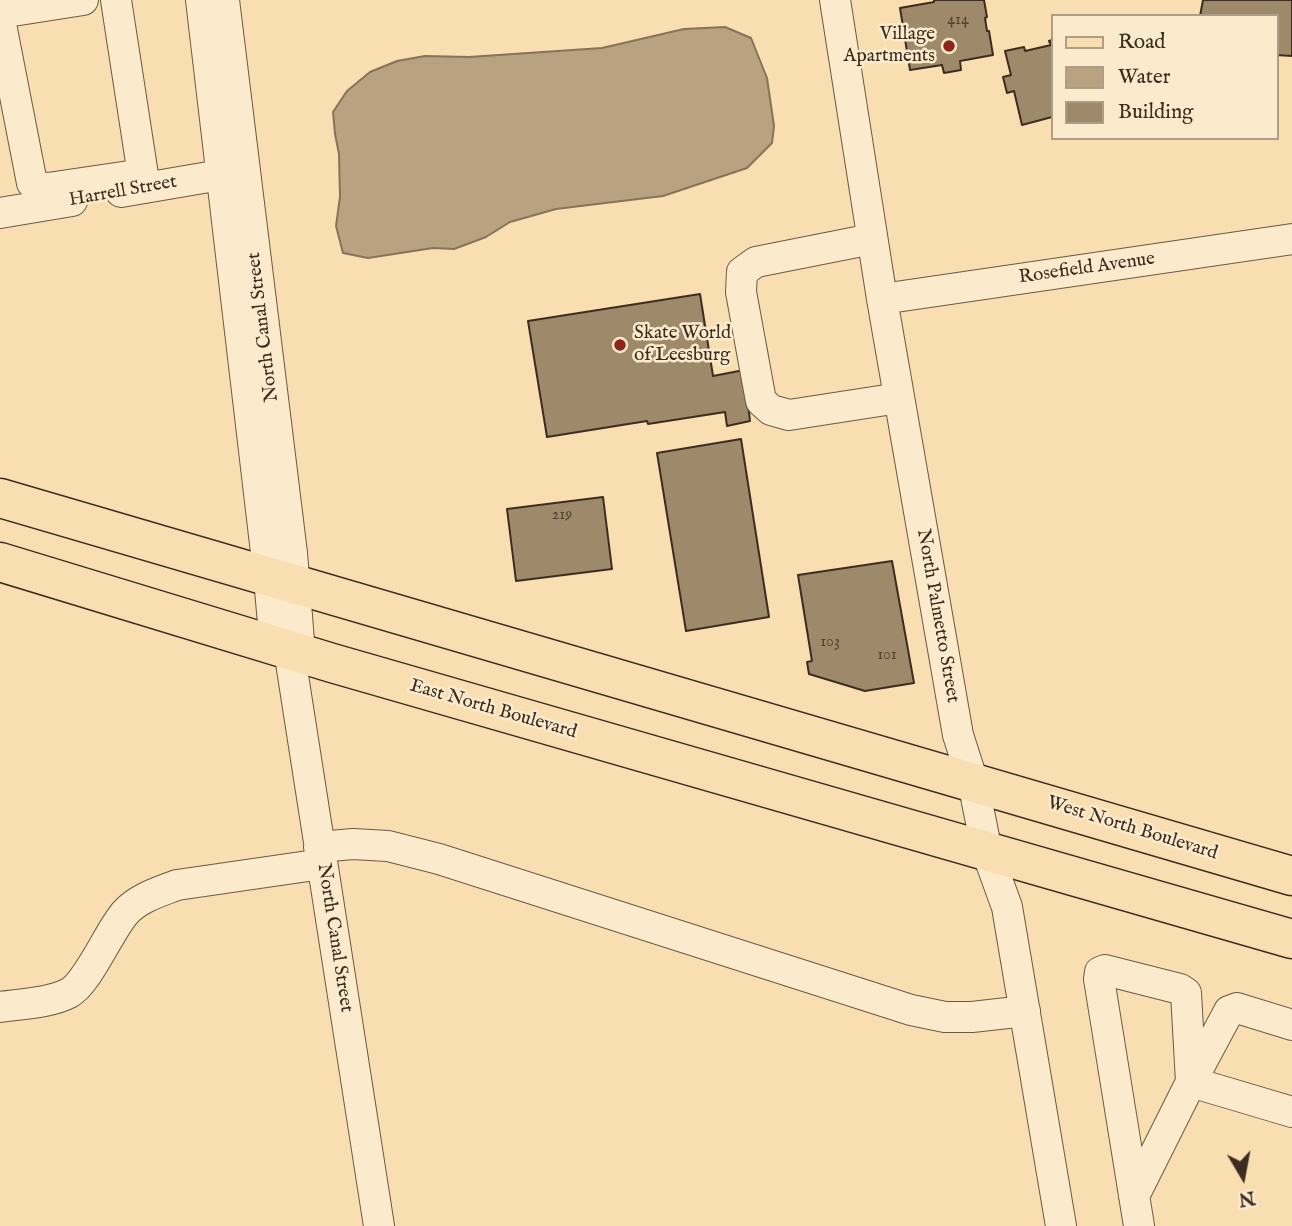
<!DOCTYPE html>
<html>
<head>
<meta charset="utf-8">
<style>
  body { margin:0 }
  #map { position:relative; width:1292px; height:1226px; overflow:hidden; background:#f9deb1; font-family:"IM FELL English",serif }
  canvas { display:block }
  .legend { position:absolute; left:1051px; top:14px; width:228px; height:126px; box-sizing:border-box; background:#fbeacc; border:2px solid #af9e87; margin:0; padding:9px 12px; list-style:none; font-size:21px; color:#3c2d20 }
  .legend li { display:flex; align-items:center; gap:14px; height:35px }
  .legend b { width:35px; border:2px solid #af9e87 }
  .north { position:absolute; left:1208px; top:1142px; width:70px; height:70px; -webkit-text-stroke:5px #fbeacc; paint-order:stroke; rotate:170deg; font-size:19px; font-weight:700; line-height:28px; text-align:center; color:#3c2d20 }
  .north::after { content:''; display:block; margin:auto; width:24px; height:32px; background:#3c2d20; clip-path:polygon(50% 0,100% 100%,50% 72%,0 100%) }
</style>
</head>
<body>
<div id="map">
<canvas width="1292" height="1226"></canvas>
<ul class="legend">
<li><b style="height:9px;background:#f9deb1"></b>Road</li>
<li><b style="height:19px;background:#b9a280"></b>Water</li>
<li><b style="height:19px;background:#9e896b"></b>Building</li>
</ul>
<div class="north">N</div>
</div>
<script>
const ctx = document.querySelector('canvas').getContext('2d');
ctx.lineJoin = 'round';
function fill(path, color) { ctx.fillStyle = color; ctx.fill(path, 'evenodd'); }
function strokePath(path, color, width, dash) { ctx.strokeStyle = color; ctx.lineWidth = width; ctx.lineCap = dash ? 'butt' : 'round'; ctx.setLineDash(dash || []); ctx.stroke(path); }
function label(font, color, halo, rows, align = 'center') {
  ctx.font = font + ' "IM FELL English",serif'; ctx.lineWidth = 5; ctx.setLineDash([]); ctx.textBaseline = 'middle'; ctx.strokeStyle = halo; ctx.fillStyle = color; for (const [text, x, y, turn = 0] of rows) {
    ctx.save(); ctx.translate(x, y); ctx.rotate((+turn || 0) * Math.PI / 180); ctx.textAlign = isNaN(turn) ? turn : align; if (halo) ctx.strokeText(text, 0, 0); ctx.fillText(text, 0, 0); ctx.restore();
  }
}
const water = new Path2D(`
  M725,27L751,38L767,78L774,126L772,143L747,168L663,196L556,209L510,222L486,237L454,249L433,248L368,258L343,253L336,226L340,197L339,154L335,134L333,112L347,91L370,72L397,61L425,56L469,57L602,48L684,29Z`);
const building = new Path2D(`
  M934,0H984L987,17L985,18L987,31H989L993,55L960,61L961,70L944,73L942,65L910,70L900,8L934,2Z
  M1203,0H1292V56L1276,55V16H1200Z
  M1052,40V117L1022,125L1014,91L1007,93L1003,77L1011,75L1005,51L1024,47L1025,51L1051,45L1049,41Z
  M700,294L713,376L744,370L750,421L727,426L725,412L648,424L647,421L547,437L528,321Z
  M741,439L769,617L686,631L657,453Z
  M603,497L612,569L516,581L507,509Z
  M892,561L914,683L865,691L809,674L807,662L812,661L798,575Z`);
const minor = new Path2D(`
  M116,0L145,188
  M201,0L269,578L275,646
  M224,0L292,553L300,654
  M835,0L882,299L958,735L973,782L987,852L1007,907L1061,1226
  M0,13L83,0
  M0,19L32,183L39,187L48,188L143,174
  M121,192L238,172
  M0,213L72,201
  M872,239L756,262L742,272L741,292L761,401L771,410L789,415L899,398
  M882,299L1292,239
  M289,650L379,1226
  M319,847L353,844L388,846L439,859L911,1010L945,1017H972L1025,1011
  M0,1007C21,1004 50,1003 69,993C88,983 109,931 125,913C138,898 159,892 177,885L322,864
  M1191,1082L1229,1011L1237,1008L1292,1025
  M1134,1196L1191,1082L1292,1112
  M1139,1226L1099,979L1100,972L1105,970L1180,989L1186,993L1191,1082`);
const major = new Path2D(`
  M0,498L1292,876
  M0,562L332,663L1292,939`);
const markers = [
  [949,46,7,"#8f2418"],
  [620,345,7,"#8f2418"]
];
const numberNames = [
  ["414",958,21],
  ["219",562,516],
  ["103",830,643],
  ["101",887,656]
];
const poiNames = [
  ["Village",935,35],
  ["Apartments",935,57],
  ["Skate World",634,334,"left"],
  ["of Leesburg",634,356,"left"]
];
const streetNames = [
  ["Harrell Street",123,192,-10],
  ["Rosefield Avenue",1087,269,-8],
  ["North Canal Street",264,327,-97],
  ["North Palmetto Street",937,616,80],
  ["East North Boulevard",493,710,16],
  ["West North Boulevard",1132,829,17],
  ["North Canal Street",334,938,81]
];
fill(water, '#b9a280');
strokePath(water, '#87735a', 2);
fill(building, '#9e896b');
strokePath(building, '#3c2d20', 2);
strokePath(minor, '#6b5944', 32);
strokePath(major, '#3c2d20', 41);
strokePath(minor, '#fbeacc', 30);
strokePath(major, '#f9deb1', 38);
for (const [x, y, r, color] of markers) { const dot = new Path2D(); dot.arc(x, y, r, 0, 2 * Math.PI); ctx.fillStyle = color; ctx.fill(dot); strokePath(dot, '#fbeacc', 2.5); }
label('16px', '#544433', null, numberNames);
label('19px', '#3c2d20', '#fbeacc', poiNames, 'right');
label('19px', '#3c2d20', '#fbeacc', streetNames);
</script>
</body>
</html>
